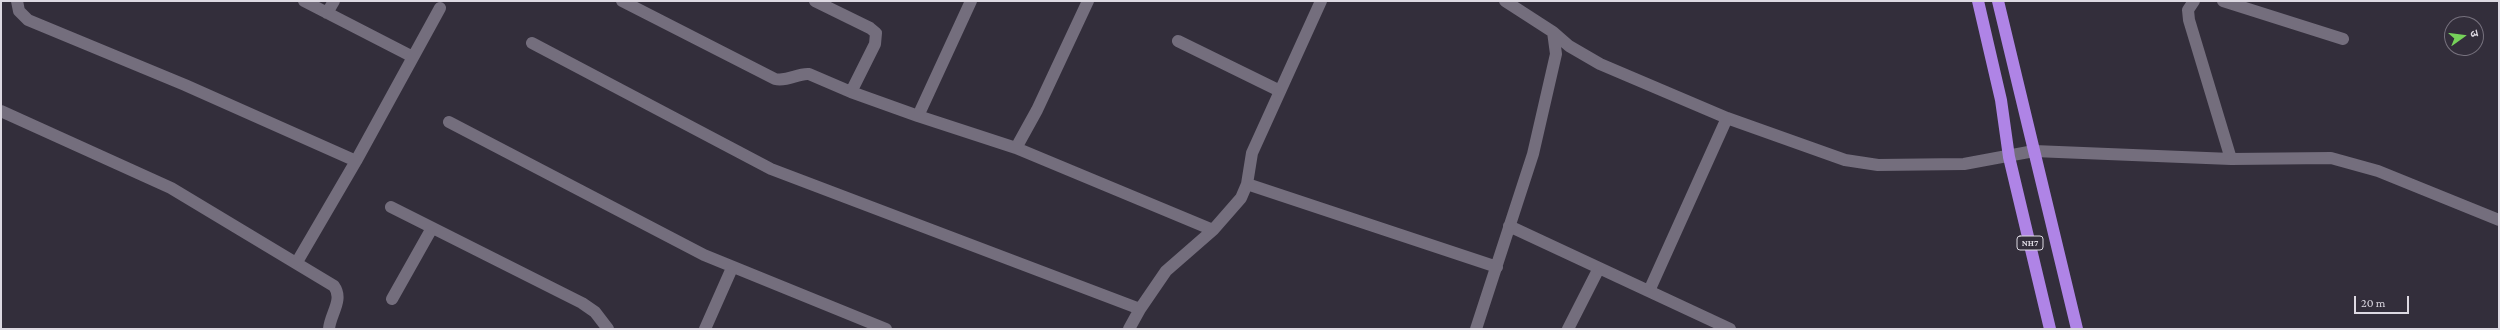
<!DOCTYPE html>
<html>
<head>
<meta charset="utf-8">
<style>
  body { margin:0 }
  #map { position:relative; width:2500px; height:330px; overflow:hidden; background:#332e3b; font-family:"Crimson Pro","Noto Sans Devanagari",serif }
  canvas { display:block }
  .frame { position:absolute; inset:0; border:2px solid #ddd9e2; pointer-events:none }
  .north { position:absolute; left:2444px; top:16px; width:40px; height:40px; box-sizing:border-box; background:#332e3b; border:1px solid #77727e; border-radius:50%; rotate:76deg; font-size:11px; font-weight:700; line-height:16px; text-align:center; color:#ddd9e2 }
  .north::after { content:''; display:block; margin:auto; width:14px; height:18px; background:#76d25a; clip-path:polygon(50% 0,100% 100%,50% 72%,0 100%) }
  .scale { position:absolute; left:2354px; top:296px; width:55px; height:18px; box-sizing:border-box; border:2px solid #ddd9e2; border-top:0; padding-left:5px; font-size:12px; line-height:14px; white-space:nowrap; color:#ddd9e2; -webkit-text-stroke:3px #332e3b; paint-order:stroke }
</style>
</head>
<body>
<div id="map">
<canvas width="2500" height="330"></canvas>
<div class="frame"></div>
<div class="north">उ</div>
<div class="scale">20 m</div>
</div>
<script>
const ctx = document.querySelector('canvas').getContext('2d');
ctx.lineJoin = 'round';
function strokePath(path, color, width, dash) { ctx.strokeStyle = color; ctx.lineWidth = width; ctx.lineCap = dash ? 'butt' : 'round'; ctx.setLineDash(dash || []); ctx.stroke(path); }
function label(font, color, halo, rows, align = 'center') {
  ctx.font = font + ' "Crimson Pro",serif'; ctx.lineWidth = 4; ctx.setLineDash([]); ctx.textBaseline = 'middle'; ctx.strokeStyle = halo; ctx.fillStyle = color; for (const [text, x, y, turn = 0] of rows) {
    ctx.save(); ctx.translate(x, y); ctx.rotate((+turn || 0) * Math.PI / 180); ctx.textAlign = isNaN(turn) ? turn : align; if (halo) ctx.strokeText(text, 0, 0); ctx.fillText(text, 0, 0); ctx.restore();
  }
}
const street = new Path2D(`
  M17,1L19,11L28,20L185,85L356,161
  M304,1L413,57
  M622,1L775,79C788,82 797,73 809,74L851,92L918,116
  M815,1L870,28L876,33L875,44L851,92
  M971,1L918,116L1016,148L1213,230
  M2194,1L2188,10L2189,20L2231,159
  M2223,1L2343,39
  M327,13L334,1
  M1553,32L1569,46L1600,64L1727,118L1845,160L1878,165L1964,164L2034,151L2231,159L2331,158L2378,171L2499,220
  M1178,41L1280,91
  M532,43L771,169L1140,309
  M1,111L171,188L334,286C344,300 330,314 329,329
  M449,122L704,255L886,329
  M1016,148L1037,110L1088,1
  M1247,184L1497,267
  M391,207L582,303L595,312L608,329
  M1509,226L1730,329
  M297,262L356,161L440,8
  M1649,291L1727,118
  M392,299L432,228
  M705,329L732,268
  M1129,329L1140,309L1166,271L1213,230L1241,198L1247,184L1252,153L1321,1
  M1476,329L1533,154L1556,54L1553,32L1505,1
  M1568,329L1599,268`);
const highway = new Path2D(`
  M1978,1L2001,100L2009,157L2050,329
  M1998,1L2077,329`);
const shields = [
  [2030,243,26]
];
const shieldNames = [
  ["NH7",2030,243]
];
strokePath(street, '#746e7d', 12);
strokePath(highway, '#af84e6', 12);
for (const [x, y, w] of shields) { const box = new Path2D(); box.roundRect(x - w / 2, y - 7, w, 14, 3); ctx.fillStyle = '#332e3b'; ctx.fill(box); strokePath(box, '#ddd9e2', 1); }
label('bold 9px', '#ddd9e2', null, shieldNames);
</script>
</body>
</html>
